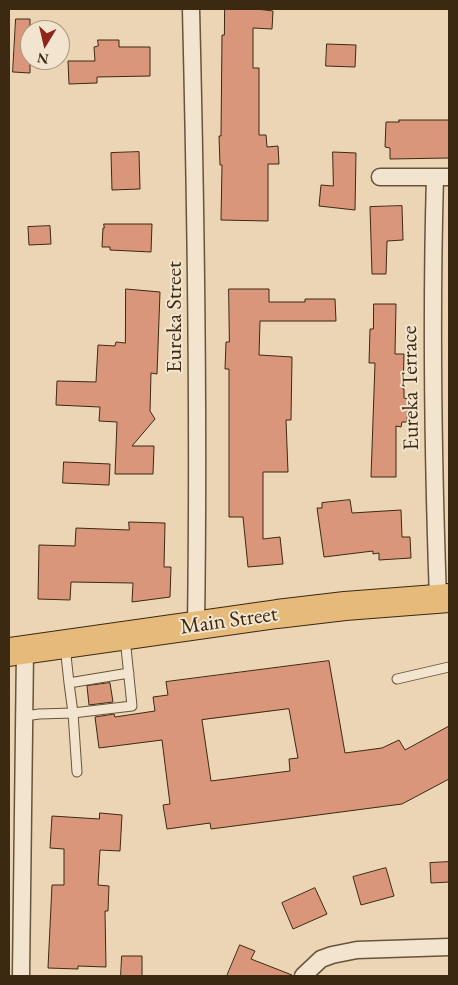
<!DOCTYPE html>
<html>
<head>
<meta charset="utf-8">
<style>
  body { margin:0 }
  #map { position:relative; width:458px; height:985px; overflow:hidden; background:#ebd5b4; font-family:"EB Garamond",serif }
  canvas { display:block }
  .frame { position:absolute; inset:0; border:10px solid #3c2912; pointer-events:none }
  .north { position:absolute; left:20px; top:20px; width:50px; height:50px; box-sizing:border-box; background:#f2e4ce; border:1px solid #a99983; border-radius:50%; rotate:189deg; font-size:14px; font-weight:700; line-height:20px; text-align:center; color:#3c2912 }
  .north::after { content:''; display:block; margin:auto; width:18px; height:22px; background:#8f2418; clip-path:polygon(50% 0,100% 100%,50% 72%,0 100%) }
</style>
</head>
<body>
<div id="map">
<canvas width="458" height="985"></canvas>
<div class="frame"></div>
<div class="north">N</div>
</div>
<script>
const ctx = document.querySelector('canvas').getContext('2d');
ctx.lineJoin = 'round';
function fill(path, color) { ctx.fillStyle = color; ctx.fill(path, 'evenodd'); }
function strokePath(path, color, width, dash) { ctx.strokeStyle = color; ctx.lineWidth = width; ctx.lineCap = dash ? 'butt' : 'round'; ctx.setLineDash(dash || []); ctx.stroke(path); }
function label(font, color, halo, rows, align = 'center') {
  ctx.font = font + ' "EB Garamond",serif'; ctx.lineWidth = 4; ctx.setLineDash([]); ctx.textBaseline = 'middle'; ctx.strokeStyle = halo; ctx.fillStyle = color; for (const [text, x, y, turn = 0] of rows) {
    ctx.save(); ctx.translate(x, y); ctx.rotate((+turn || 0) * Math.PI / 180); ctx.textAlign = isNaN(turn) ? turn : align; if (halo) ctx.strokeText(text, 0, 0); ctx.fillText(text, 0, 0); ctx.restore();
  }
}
const building = new Path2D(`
  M225,9H257L273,11L272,29L253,28V68H259V135H266L267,147L278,146L279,164H268V221L221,220L222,165H220L219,136H221L222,35H224Z
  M16,19H30V73L13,72Z
  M98,40H119V47H150V76L97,77V83L69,84L68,61H95L94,47L98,46Z
  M327,44L356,45L355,67L326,66Z
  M399,120H449V158L390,159V148L385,147L386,122H399Z
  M139,152L140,189L112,190L111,153Z
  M333,152L356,153L355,210L319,206L321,185L333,186Z
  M402,206L403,240L387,241L386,274H372L370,207Z
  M104,224H152L151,252L110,250V247H102L103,228H104Z
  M50,226L51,244L29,245L28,227Z
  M126,289L160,292L157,374L151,373L150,411L155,419L132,446H154L153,474H115L117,422L99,421L100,407L56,405L57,381L96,382L98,345L115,346L116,342L125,343Z
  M229,289H269V302H305V299H335L336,321H260L259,355L292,357L291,420H286L288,472H263V539L280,537L283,564L248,567L243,517H229V369H225L226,342H229Z
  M374,304H396L395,354H404L403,389H404V398L408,399L407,422H402L401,427L396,426V477H371L375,363H369L370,329H373Z
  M64,462L110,464L109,485L63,483Z
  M350,500L352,513L401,510L402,537H410L411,558L379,560V553L373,554V551L324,557L317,508H322V503Z
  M129,522L165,523L164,567H171L170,597L132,602L133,583L71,582L70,600L38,599L39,545L75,546L76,528L129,530Z
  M329,661L345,753L382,748L399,740L405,750L449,726V779L402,804L211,829L210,823L167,829L163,805L170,804L162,740L99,748L95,717L114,714L115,717L155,711L153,697L168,695L166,682ZM289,709L298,758L289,759L290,771L211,781L202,720Z
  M110,683L113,702L89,705L87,686Z
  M100,813L122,815L120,851L100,850L98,885L109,886L108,911H105L106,967L78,966V969L48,968L52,885H64V849L50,848L52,816L99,819Z
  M449,862V882L431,883L430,863Z
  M386,868L394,896L361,905L353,877Z
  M315,888L327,914L293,929L282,903Z
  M240,945L255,951L251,959L292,975V976H227Z
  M122,956H142V976H121Z`);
const lane = new Path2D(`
  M65,646L69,683
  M397,679L449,667
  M25,716L39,714L73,713L69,683L129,673
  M77,772L73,713L132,706L125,638`);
const street = new Path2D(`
  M191,9C196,214 199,420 196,626
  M380,177H435
  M438,599C433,458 431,318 435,177H449
  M21,976L25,650
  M303,976L321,959L332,955L357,950L449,947`);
const highway = new Path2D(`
  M9,652L277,614L345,606L449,598`);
const streetNames = [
  ["Eureka Street",175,317,-90],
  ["Eureka Terrace",411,388,-91],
  ["Main Street",229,621,-8]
];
fill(building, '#da967a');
strokePath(building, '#3c2912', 1);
strokePath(lane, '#68543a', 11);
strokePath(street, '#68543a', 19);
strokePath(highway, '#3c2912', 30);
strokePath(lane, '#f2e4ce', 9);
strokePath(street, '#f2e4ce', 16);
strokePath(highway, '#e6ba7a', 28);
label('22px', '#3c2912', '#f2e4ce', streetNames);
</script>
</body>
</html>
